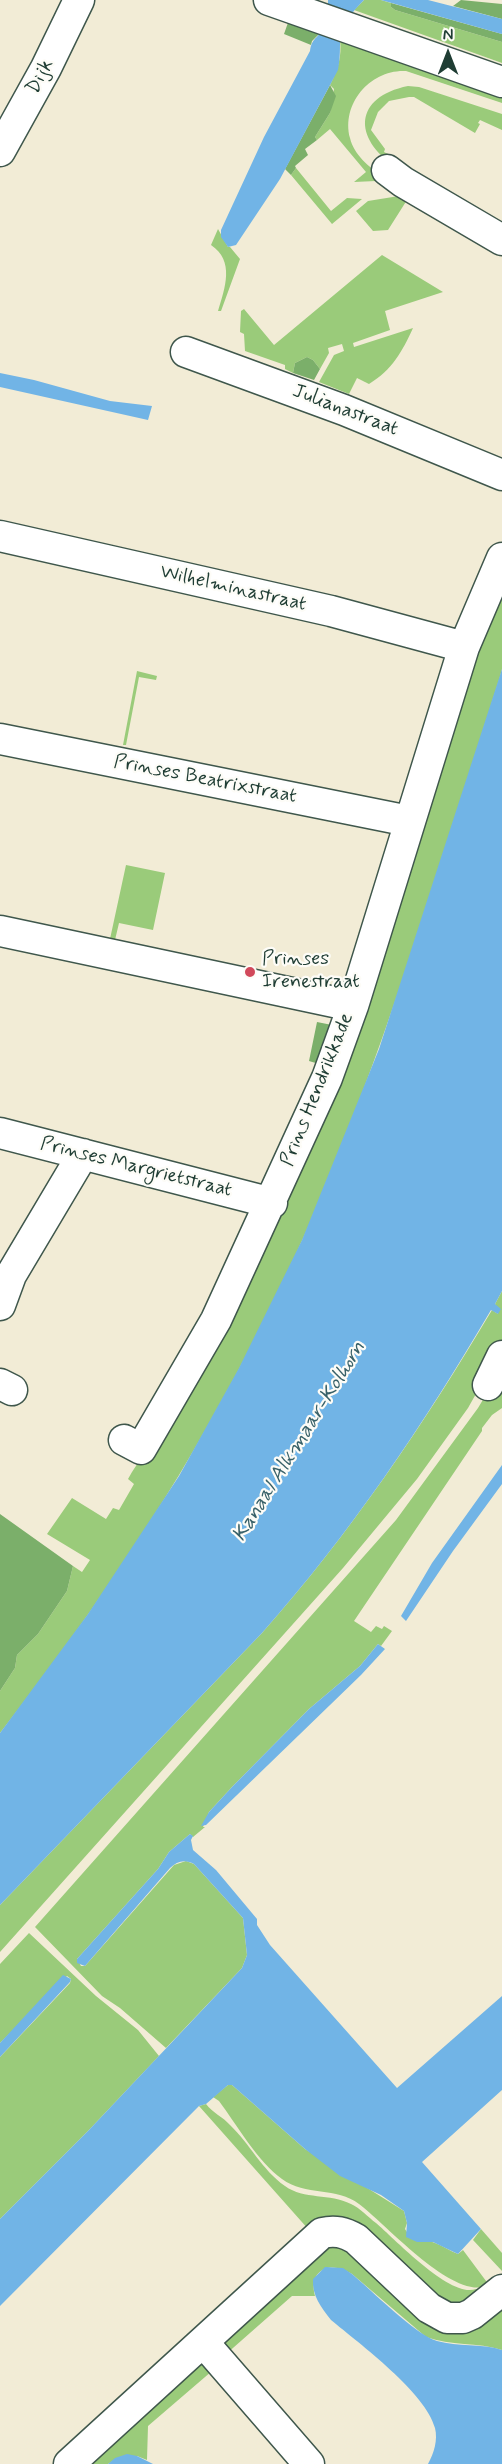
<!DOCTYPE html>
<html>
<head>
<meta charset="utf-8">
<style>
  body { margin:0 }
  #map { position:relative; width:502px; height:2464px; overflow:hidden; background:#f2ecd6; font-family:Mynerve,sans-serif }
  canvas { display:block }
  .north { position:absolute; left:418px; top:24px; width:60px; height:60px; -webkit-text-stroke:4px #fdfcf7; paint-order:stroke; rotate:0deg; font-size:16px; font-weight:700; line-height:24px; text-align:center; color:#1f3d34 }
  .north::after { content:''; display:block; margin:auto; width:21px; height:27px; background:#1f3d34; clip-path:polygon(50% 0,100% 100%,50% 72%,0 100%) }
</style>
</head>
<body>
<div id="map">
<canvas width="502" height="2464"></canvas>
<div class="north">N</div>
</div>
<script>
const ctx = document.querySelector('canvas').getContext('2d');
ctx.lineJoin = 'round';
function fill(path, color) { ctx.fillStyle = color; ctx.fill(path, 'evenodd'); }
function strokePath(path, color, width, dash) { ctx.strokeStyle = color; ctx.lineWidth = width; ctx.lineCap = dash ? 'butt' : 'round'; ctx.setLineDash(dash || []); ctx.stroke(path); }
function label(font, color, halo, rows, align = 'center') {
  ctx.font = font + ' Mynerve,sans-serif'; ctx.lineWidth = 4.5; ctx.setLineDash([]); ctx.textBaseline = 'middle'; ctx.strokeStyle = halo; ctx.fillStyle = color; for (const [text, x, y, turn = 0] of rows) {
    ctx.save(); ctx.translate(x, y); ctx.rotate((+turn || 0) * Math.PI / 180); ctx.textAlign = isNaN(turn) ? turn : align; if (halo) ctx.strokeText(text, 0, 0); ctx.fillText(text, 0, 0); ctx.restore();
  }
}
const green = new Path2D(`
  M364,0H381L391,3V7L395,10L502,42V63L354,10Z
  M340,39L502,92V103L406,71C371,69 341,103 350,138C354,155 369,167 382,176L376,181L354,182L366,172L330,129L317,140L315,137L330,113L334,89L330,85C338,69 342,57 340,39Z
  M408,86L419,87L502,114V130L480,120L478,123L480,124L475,133L414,97H409L389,101L378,112L371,130L385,149L384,152L400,160L396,167C352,138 354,97 408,86Z
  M296,168L331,211L347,198L362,199L332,224L291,175Z
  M399,196L407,200L388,230L373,231L356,211L368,201Z
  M218,229L228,247H230L240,259L221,311H218C225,288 235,261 211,245Z
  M382,255L443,292L385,311L390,330L353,343L354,347L413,328C402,352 392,370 369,384L357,378L349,394L319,382L334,355L344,351L342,344L328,348L329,353L320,369L313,360L307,357L295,363L293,373L285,369V365L245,351L244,334L240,332L241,311L244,309L274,345Z
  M502,579V669L500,677C444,852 392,1028 321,1197C240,1390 129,1569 0,1733V1691L15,1668L17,1655L38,1634L67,1591L73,1566L82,1572L90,1560L47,1534L72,1498L106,1519L113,1508L119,1510L134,1484L128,1479L132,1472L206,1359Z
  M137,671L157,676L156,680L139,677L126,745H123Z
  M126,865L165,873L153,930L119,923L115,940L110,939Z
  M502,1291V1346L499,1353L468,1408L417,1479L343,1568L0,1952V1905L262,1633C350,1534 424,1424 492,1310L498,1314L495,1304Z
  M502,1368V1408L492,1415L482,1428V1431L354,1621L371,1632L376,1626L382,1629L384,1626L392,1631L381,1646L378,1644L360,1666L309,1709L232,1787L209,1812L203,1827H205L193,1837L190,1834L169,1852L158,1869L77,1959L81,1966H85L174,1865L186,1861L194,1864L243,1918L247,1955L242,1968L166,2048L120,2008L102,1996L35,1927L396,1520L478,1408Z
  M29,1933L96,1996L138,2030L159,2056L88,2131L0,2219V2057L70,1983L71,1979L67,1976L0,2043V1964Z
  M228,2085H232L305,2149L404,2211L407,2223L405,2229C416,2247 420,2237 435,2243C443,2246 450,2251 458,2254L463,2250L489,2285C455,2303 385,2223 359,2204C337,2187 305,2196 282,2179C258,2162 237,2125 219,2101L213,2097Z
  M206,2104C213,2113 223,2117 230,2125C250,2144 262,2170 285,2186C304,2200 330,2193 351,2204C360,2208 368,2217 376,2223C395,2239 451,2299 476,2289L480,2291L460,2306L442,2303L309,2230L199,2106Z
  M481,2229L502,2253V2271L473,2240Z
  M338,2241L433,2322L502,2300V2350C477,2342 451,2346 426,2337L352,2274C331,2260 308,2269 315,2296H292L225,2355L222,2348L225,2330L321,2245Z
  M194,2364L202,2365L212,2371L148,2426L147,2460L137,2456L111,2462L108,2464H81Z`);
const forest = new Path2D(`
  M461,0L502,4V19L453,6Z
  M391,3L502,34V42L395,10L391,7Z
  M290,17L322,31L312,41L311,45L284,34Z
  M330,85L336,96L330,113L315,137L317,140L305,149L308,155L295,166L296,168L291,175L285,169Z
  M307,357L313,360L320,369L314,380L293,373L295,363Z
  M317,1022L332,1025L319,1064L309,1061Z
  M0,1514L73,1566L67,1591L38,1634L17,1655L15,1668L0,1691Z`);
const water = new Path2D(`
  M328,0H364C353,11 341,25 340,41C340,51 340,59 338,70L280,179L236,245L228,247L221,237V230L264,137L310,51C312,38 317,39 322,30C326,22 328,9 328,0Z
  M381,0H428L502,19V34Z
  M0,373L34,380L110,401L152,406L148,420L0,387Z
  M502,669V1291L495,1304L501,1309L498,1314L491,1310C424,1424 350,1534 262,1633L0,1905V1733L88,1614L179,1476L239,1368L302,1240L379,1049Z
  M502,1465V1484L453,1551L406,1621L401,1616L432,1563Z
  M378,1644L385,1649L361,1675L206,1825L201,1826L209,1812L232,1787L309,1709L360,1666Z
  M190,1834L193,1836L191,1840L193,1850L216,1870L257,1919V1925L270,1945L397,2088L502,1996V2090L422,2162L481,2229L458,2254L433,2242H417L406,2237L407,2223L404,2211L381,2195L340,2176L305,2149L232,2085H228L206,2104L199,2106L0,2306V2219L88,2131L242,1968L247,1955L243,1918L194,1864C185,1859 177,1861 170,1868L85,1966L77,1963V1959L158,1869L169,1852Z
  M63,1975L71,1979L70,1982L0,2057V2043Z
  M325,2267L343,2268L352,2274C370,2289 417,2336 437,2341C458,2347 481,2343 502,2350V2464H428C434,2453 438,2440 435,2428C426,2393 360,2344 331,2320C321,2307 312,2296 313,2279Z
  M127,2454L137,2456L153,2464H108L115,2458Z`);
const minor = new Path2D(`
  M269,0L502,82
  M0,151L46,68L79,0
  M387,170L403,182L502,240
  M186,352L344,410L502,475
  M0,536L331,611L464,647
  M0,739L409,821
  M0,931L353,1006
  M0,1133L272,1203
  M0,1305L11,1275L83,1154
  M0,1384L12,1390
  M488,1385L502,1356
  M124,1440L141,1449L216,1320L327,1078L353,1006L464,647L502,558
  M204,2343L309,2464
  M69,2464L322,2233C335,2230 344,2232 356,2239L429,2308L447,2318H463L472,2314L502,2290`);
const markers = [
  [250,972,6,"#d1495b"]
];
const streetNames = [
  ["Dijk",41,77,-63],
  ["Julianastraat",345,411,21],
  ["Wilhelminastraat",233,589,13],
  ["Prinses Beatrixstraat",205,780,11],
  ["Prins Hendrikkade",318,1090,-68],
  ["Prinses Margrietstraat",136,1168,14]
];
const poiNames = [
  ["Prinses",262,960],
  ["Irenestraat",262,983]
];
const waterNames = [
  ["Kanaal Alkmaar-Kolhorn",300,1442,-58]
];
fill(green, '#9acb7a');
fill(forest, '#7baf6a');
fill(water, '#71b4e6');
strokePath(minor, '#3f574c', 33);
strokePath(minor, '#fff', 30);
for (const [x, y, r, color] of markers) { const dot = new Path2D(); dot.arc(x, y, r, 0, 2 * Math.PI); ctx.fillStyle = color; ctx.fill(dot); strokePath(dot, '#fdfcf7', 2); }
label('20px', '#1f3d34', '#fdfcf7', streetNames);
label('20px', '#1f3d34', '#fdfcf7', poiNames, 'left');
label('italic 21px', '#386169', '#fdfcf7', waterNames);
</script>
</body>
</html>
